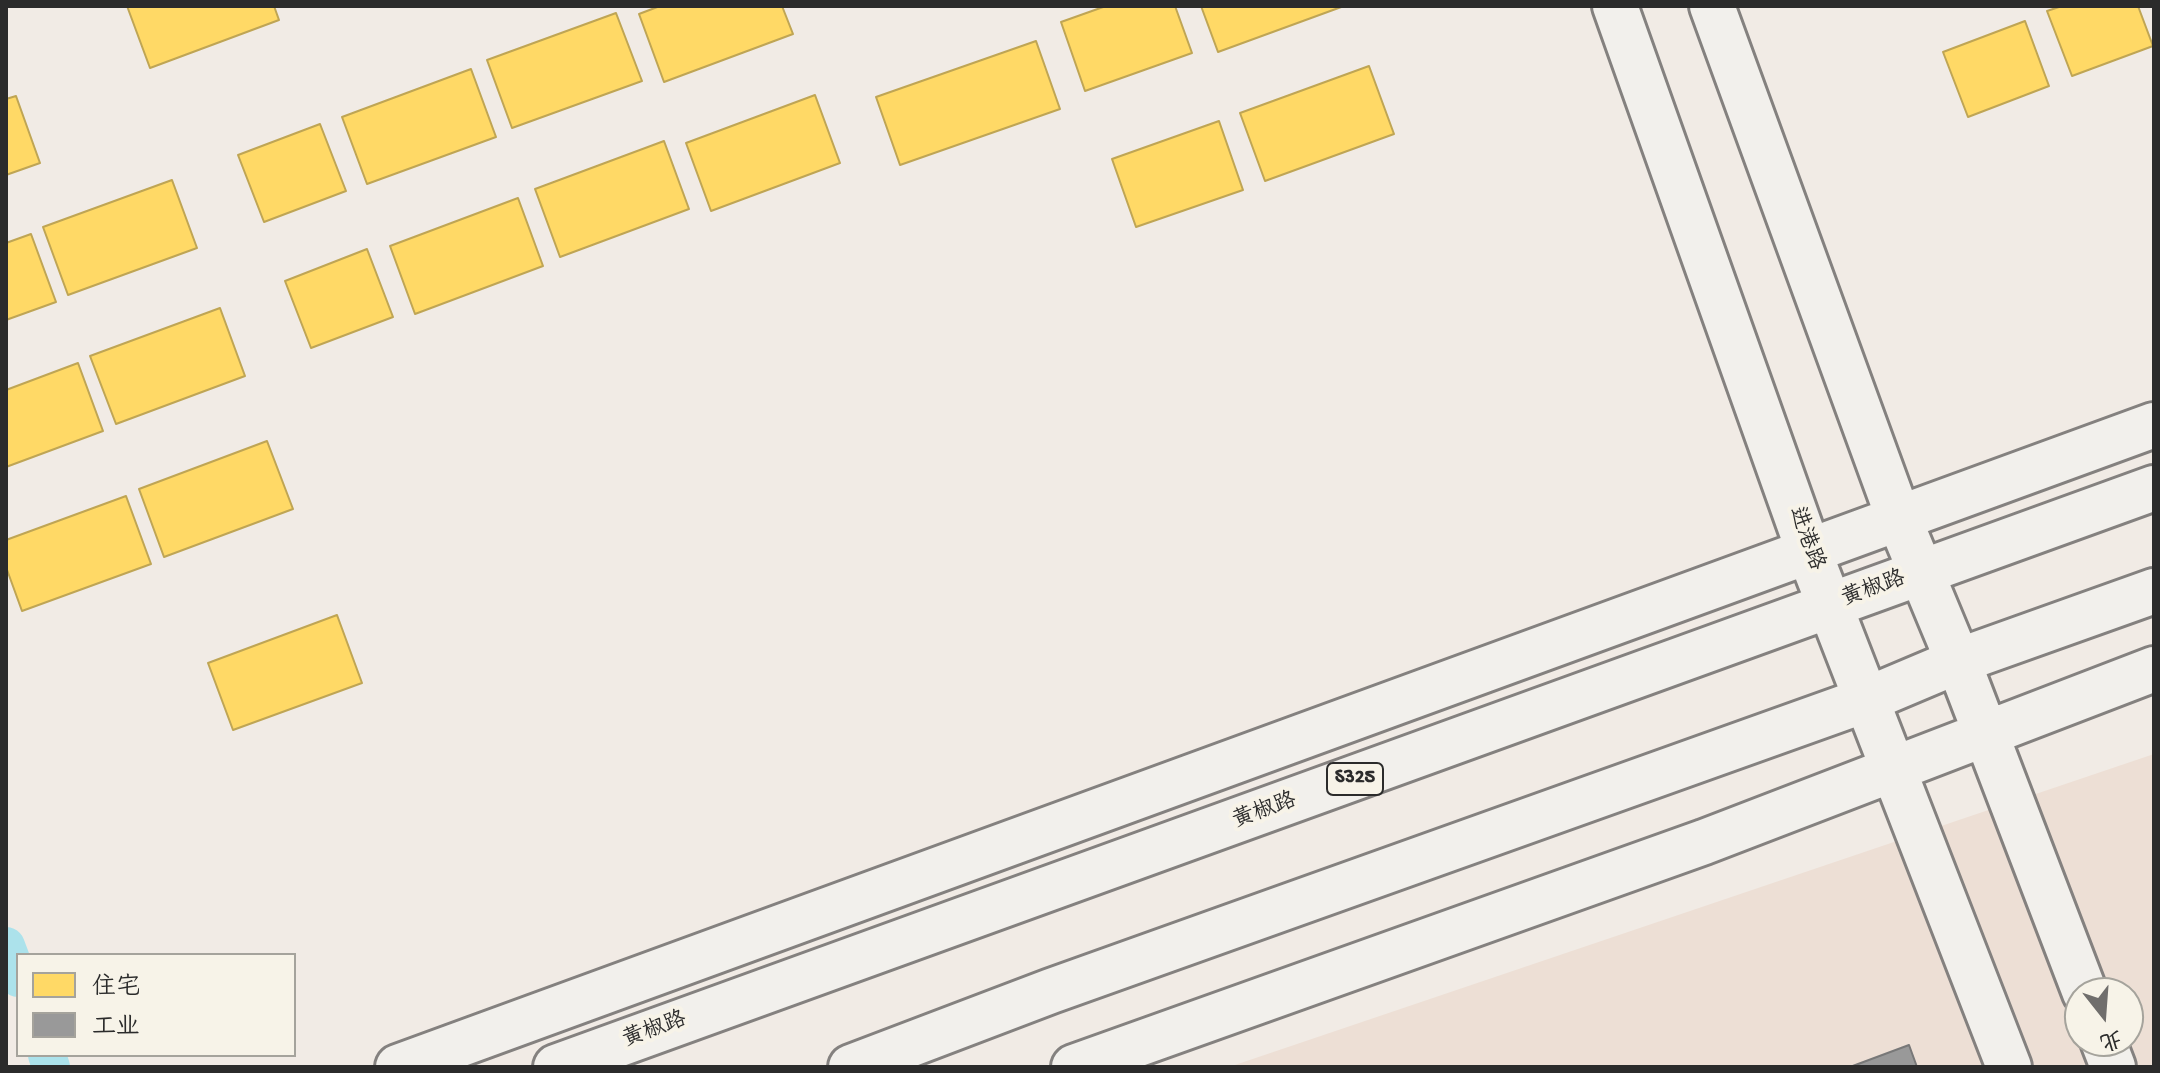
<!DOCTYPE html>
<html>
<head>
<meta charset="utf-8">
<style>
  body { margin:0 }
  #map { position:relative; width:2160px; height:1073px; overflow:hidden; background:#f1ebe5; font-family:"Gochi Hand","LXGW WenKai TC",sans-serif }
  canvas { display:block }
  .frame { position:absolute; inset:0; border:8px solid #2b2b2b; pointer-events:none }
  .legend { position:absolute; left:16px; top:953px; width:280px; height:104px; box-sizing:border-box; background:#f7f3e8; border:2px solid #a5a39c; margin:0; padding:10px 14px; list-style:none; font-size:24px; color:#2b2b2b }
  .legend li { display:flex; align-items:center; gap:16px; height:40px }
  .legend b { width:40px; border:2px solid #a5a39c }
  .north { position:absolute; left:2064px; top:977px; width:80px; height:80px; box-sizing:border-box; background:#f7f3e8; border:2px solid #a5a39c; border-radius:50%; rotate:163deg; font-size:22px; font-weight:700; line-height:32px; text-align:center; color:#2b2b2b }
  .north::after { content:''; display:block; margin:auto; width:28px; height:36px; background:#706e6c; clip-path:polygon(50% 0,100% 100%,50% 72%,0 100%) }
</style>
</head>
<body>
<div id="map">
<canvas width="2160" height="1073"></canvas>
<div class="frame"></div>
<ul class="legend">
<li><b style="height:22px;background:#ffd966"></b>住宅</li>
<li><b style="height:22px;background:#999"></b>工业</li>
</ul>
<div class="north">北</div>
</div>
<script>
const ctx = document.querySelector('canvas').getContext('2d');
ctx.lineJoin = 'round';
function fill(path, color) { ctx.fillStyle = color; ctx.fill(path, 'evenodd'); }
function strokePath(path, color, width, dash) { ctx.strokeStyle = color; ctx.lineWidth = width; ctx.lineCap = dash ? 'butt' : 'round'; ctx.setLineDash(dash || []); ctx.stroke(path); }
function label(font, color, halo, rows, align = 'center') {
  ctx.font = font + ' "Gochi Hand","LXGW WenKai TC",sans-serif'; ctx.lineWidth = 8; ctx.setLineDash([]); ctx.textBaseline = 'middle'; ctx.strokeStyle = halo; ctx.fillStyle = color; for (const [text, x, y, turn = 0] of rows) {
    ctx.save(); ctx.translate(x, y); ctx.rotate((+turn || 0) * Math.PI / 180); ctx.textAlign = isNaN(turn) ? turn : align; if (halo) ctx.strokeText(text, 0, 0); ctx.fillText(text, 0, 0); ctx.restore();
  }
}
const built = new Path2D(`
  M2154,754V1067H1229ZM2080,993H2128V1041H2080Z`);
const homes = new Path2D(`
  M127,6H274L279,20L150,68Z
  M660,6H782L793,34L664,82L639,14Z
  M1106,6H1175L1192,53L1085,91L1061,22Z
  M1201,6H1344L1218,52Z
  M2062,6H2138L2153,46L2072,76L2047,11Z
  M616,13L642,81L512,128L487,60Z
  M2025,21L2049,86L1968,117L1943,52Z
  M1036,41L1060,109L900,165L876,97Z
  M1369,66L1394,134L1265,181L1240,113Z
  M471,69L496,137L367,184L342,117Z
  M815,95L840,163L711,211L686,143Z
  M16,96L40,163L6,175V99Z
  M1219,121L1243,190L1136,227L1112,159Z
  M320,124L346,191L264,222L238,155Z
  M664,141L689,209L560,257L535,189Z
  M172,180L197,248L68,295L43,227Z
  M518,198L543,266L415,314L390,246Z
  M31,234L56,302L6,320V243Z
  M367,249L393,317L311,348L285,281Z
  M220,308L245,376L116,424L90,356Z
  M78,363L103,431L6,467V390Z
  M267,441L293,509L164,557L139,489Z
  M126,496L151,564L22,611L6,567V540Z
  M337,615L362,683L233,730L208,663Z`);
const industry = new Path2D(`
  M1909,1045L1917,1067H1850Z`);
const canal = new Path2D(`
  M6,946L18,978
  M47,1055L51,1067`);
const secondary = new Path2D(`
  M1615,6L1809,552L2009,1067
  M1712,6L1899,519L1958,661L2085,993
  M2103,1041L2113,1067
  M398,1067L2154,425
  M1074,1067L1704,842L2154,669`);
const primary = new Path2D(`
  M556,1067L2154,488
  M851,1067L1051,991L1868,699L1958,661L2154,591`);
const shields = [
  [1355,779,56]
];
const shieldNames = [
  ["S325",1355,779]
];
const streetNames = [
  ["进港路",1805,539,70],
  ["黄椒路",1874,590,-20],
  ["黄椒路",1265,812,-20],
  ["黄椒路",655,1031,-20]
];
fill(built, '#eddfd5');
fill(homes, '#ffd966');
strokePath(homes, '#bfa554', 2);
fill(industry, '#999');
strokePath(industry, '#787878', 2);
strokePath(canal, '#ace2eb', 38);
strokePath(secondary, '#84817f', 50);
strokePath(primary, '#84817f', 50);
strokePath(secondary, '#f2f0ec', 44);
strokePath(primary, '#f2f0ec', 44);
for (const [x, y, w] of shields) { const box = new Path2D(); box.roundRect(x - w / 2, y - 16, w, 32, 6); ctx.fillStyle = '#f7f3e8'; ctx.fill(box); strokePath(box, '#2b2b2b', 2); }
label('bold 20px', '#2b2b2b', null, shieldNames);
label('22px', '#2b2b2b', '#f7f3e8', streetNames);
</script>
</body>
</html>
